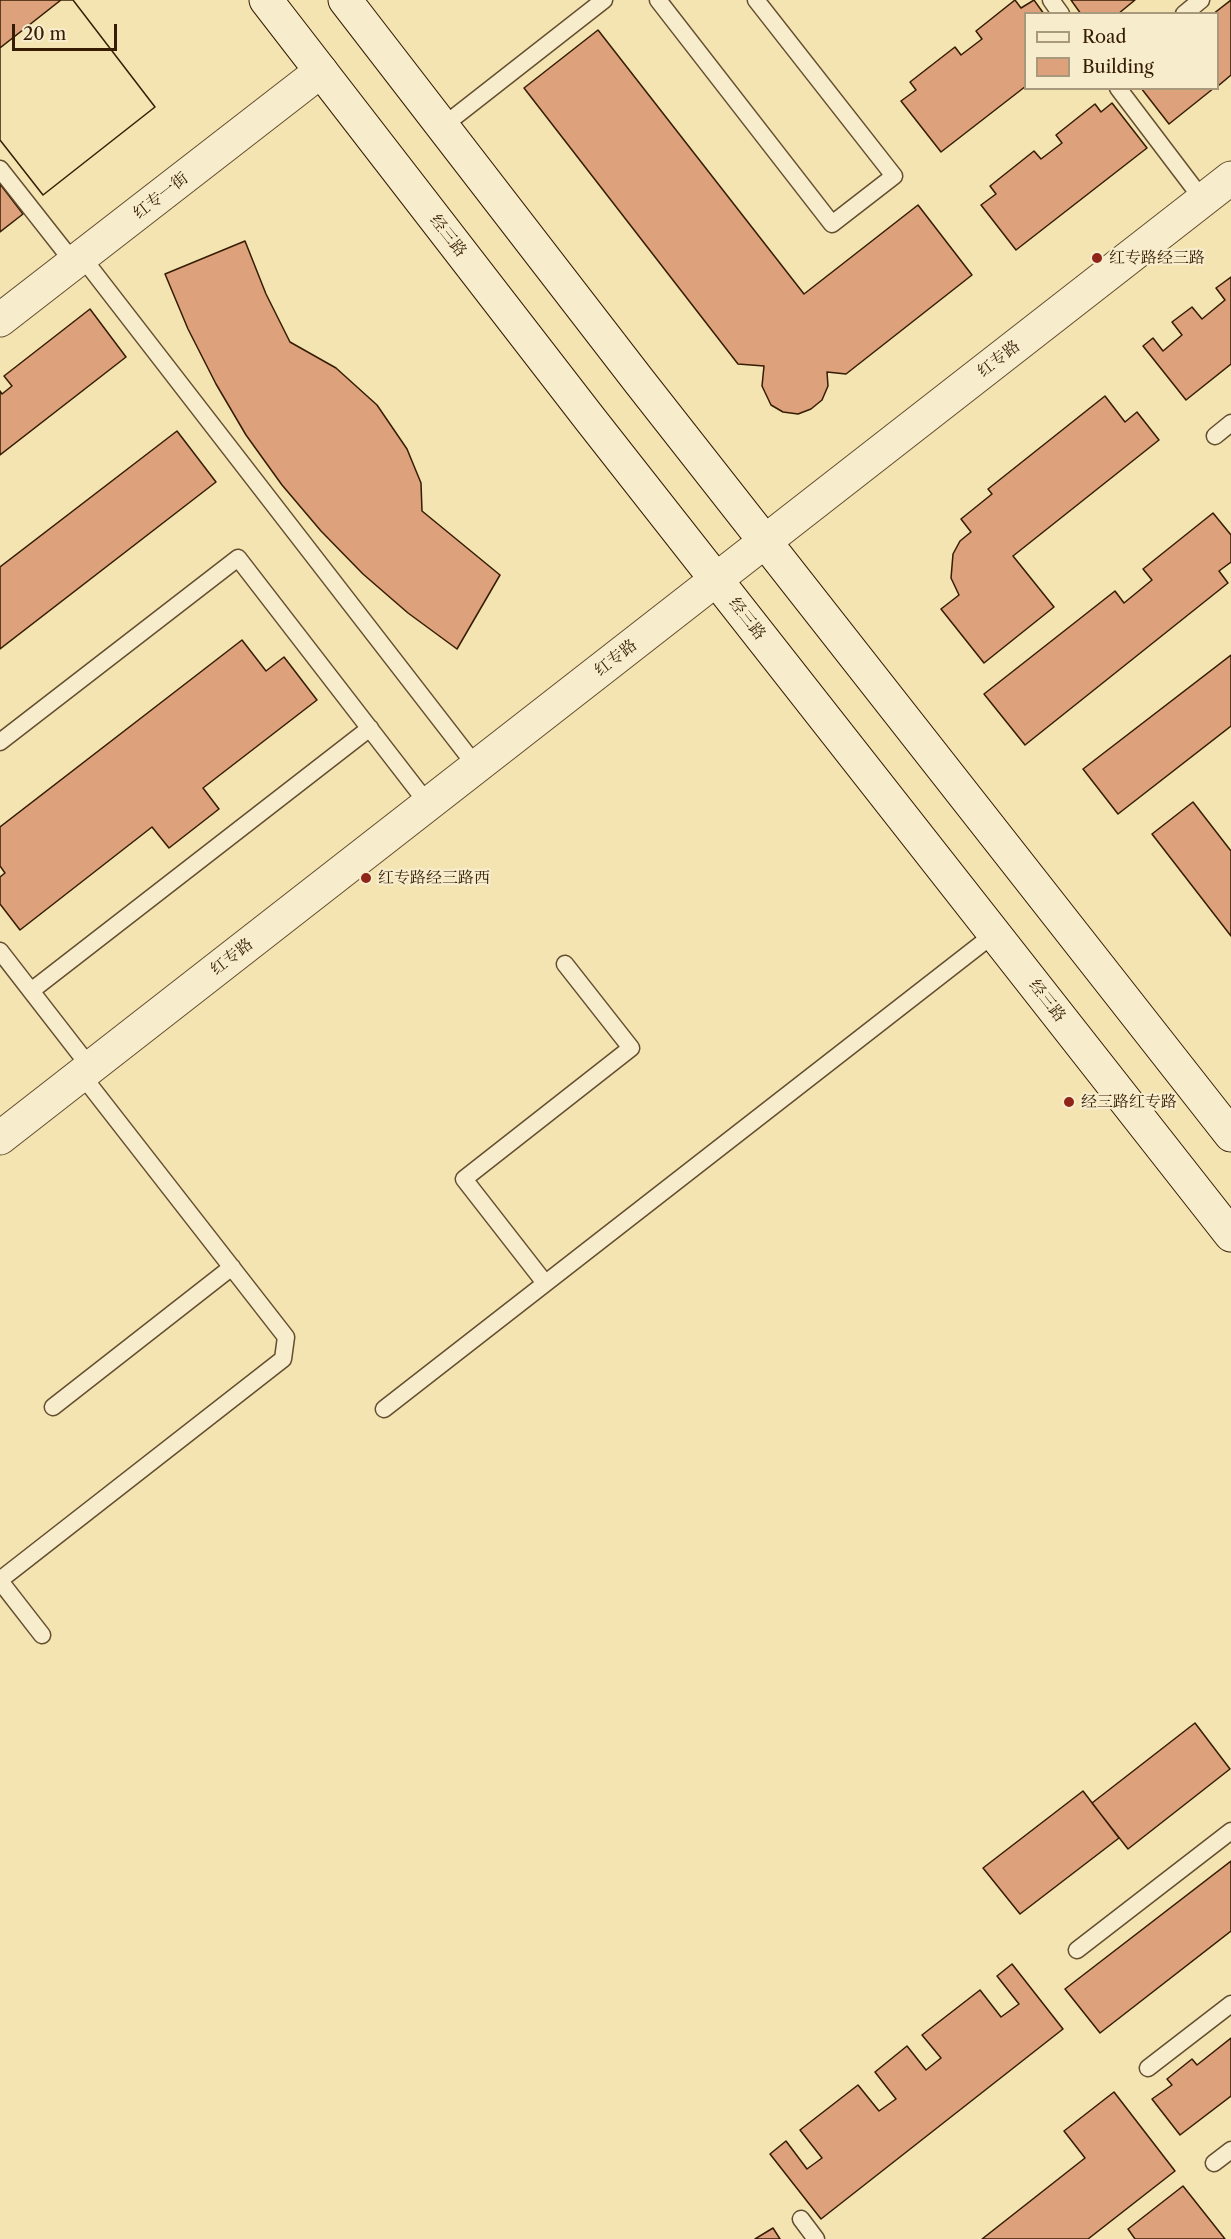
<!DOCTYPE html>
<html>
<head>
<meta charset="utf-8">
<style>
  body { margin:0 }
  #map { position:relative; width:1231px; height:2239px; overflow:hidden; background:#f3e4b2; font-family:"Libre Caslon Text",serif }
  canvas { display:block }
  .legend { position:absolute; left:1024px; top:12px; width:195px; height:78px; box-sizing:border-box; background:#f7edcd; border:2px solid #a9997c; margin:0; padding:8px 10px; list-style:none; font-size:18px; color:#351c03 }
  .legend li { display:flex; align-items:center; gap:12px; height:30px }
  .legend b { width:30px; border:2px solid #a9997c }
  .scale { position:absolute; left:12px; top:24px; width:105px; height:27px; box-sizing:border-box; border:3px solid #351c03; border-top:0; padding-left:8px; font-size:18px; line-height:21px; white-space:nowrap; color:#351c03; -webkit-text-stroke:4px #f7edcd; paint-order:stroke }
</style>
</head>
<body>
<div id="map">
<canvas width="1231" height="2239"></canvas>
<ul class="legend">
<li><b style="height:8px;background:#f7edcd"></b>Road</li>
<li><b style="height:16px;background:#dda17c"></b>Building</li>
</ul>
<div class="scale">20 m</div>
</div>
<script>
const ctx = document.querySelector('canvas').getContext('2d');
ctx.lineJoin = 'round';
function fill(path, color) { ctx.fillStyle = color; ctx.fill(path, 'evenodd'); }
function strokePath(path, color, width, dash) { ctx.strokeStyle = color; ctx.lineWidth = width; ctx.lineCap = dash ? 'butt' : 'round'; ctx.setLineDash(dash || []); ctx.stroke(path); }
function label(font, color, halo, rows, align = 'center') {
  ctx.font = font + ' "Libre Caslon Text","Noto Serif SC",serif'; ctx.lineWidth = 4.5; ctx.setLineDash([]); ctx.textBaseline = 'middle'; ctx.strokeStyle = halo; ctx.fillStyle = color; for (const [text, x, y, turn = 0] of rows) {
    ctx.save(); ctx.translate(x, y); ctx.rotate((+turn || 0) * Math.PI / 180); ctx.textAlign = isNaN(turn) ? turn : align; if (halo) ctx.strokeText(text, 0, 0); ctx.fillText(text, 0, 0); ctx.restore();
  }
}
const building = new Path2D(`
  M0,0H73L155,107L43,195L0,140Z
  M61,0H73L155,107L43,195L0,140V48Z
  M1015,0L1021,8L1034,0L1044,14H1026V86L941,152L901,101L916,90L910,82L955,47L961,55L982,39L976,31Z
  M1071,0H1135L1118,14H1081Z
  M1231,0V75L1218,86V14H1213Z
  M598,30L804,294L918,205L972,275L846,374L827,372L828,386L822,400L811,409L798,414L783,412L771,405L762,386L764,366L738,364L524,88Z
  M1141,88H1214L1169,124Z
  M1112,103L1147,148L1016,250L981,205L996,194L990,186L1034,151L1041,159L1062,143L1056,135L1095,104L1101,112Z
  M0,184L23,214L0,232Z
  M245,241L266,294L290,342L336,368L377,405L407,449L421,483L422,511L500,575L457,649L408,613L363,574L321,531L282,485L246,435L216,384L188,329L165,274Z
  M1231,277V364L1186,400L1143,346L1153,338L1163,351L1182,335L1172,322L1192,307L1202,319L1225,300L1216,288Z
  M90,309L126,357L0,455V391L2,394L12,386L4,376Z
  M1105,396L1125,422L1137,412L1159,440L1013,556L1054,607L984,663L941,609L959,595L951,578L953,554L960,541L971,532L961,519L992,494L988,489Z
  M177,431L216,482L0,649V567Z
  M1213,513L1231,535V562L1219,571L1228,583L1025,745L984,694L1115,591L1124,603L1152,580L1143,569Z
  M242,640L266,671L284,657L317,700L203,788L219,809L169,848L152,827L20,930L0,904V877L5,873L0,866V827Z
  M1231,655V726L1118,814L1083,769Z
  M1193,802L1231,851V936L1152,834Z
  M1195,1723L1230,1769L1128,1849L1092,1803Z
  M1083,1791L1119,1838L1020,1914L983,1868Z
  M1231,1861V1931L1100,2033L1065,1989Z
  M1012,1964L1063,2029L821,2219L770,2154L786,2141L807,2169L822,2158L800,2130L858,2085L879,2111L896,2099L875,2072L907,2046L926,2070L941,2058L922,2035L980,1990L1001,2017L1019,2004L997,1976Z
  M1231,2038V2096L1180,2135L1152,2099L1172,2085L1167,2079L1192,2059L1197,2065Z
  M1114,2092L1175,2171L1088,2239H982L1085,2158L1064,2131Z
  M1183,2186L1225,2239H1135L1128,2229Z
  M773,2228L780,2239H755Z`);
const service = new Path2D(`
  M658,0L832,224L894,176L756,0
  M1051,0L1061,14
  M1184,14L1201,0
  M1118,88L1203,200
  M443,126L604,0
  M0,169L74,263
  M82,257L476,766
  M1215,436L1231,423
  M0,742L238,558L428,804
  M0,951L90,1067
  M31,991L370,728
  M545,1283L464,1179L631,1048L565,964
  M53,1407L232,1267
  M384,1409L994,934
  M0,1580L283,1359L286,1337L81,1074
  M0,1581L42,1635
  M1077,1950L1231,1831
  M1148,2068L1231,2004
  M1214,2163L1231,2150
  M801,2219L816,2239`);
const minor = new Path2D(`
  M0,320L321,71`);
const tertiary = new Path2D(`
  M0,1138L1231,178`);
const secondary = new Path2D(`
  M266,0L590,419L1231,1235
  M345,0L639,381L1231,1135`);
const markers = [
  [1097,258,6,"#8f2418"],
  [366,878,6,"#8f2418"],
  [1069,1102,6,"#8f2418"]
];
const streetNames = [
  ["红专一街",161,196,-38],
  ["经三路",448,236,52],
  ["红专路",999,359,-38],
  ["经三路",747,619,52],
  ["红专路",616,658,-38],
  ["红专路",232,957,-38],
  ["经三路",1047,1001,52]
];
const poiNames = [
  ["红专路经三路",1109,258],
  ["红专路经三路西",378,878],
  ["经三路红专路",1081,1102]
];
fill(building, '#dda17c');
strokePath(building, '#351c03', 1.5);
strokePath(service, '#644e2f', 19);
strokePath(minor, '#644e2f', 35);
strokePath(tertiary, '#644e2f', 35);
strokePath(secondary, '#351c03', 35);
strokePath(service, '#f7edcd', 16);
strokePath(minor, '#f7edcd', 33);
strokePath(tertiary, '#f7edcd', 33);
strokePath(secondary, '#f7edcd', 33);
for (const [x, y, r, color] of markers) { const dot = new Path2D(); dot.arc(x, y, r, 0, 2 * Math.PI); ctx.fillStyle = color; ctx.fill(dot); strokePath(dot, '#f7edcd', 2); }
label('16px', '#351c03', '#f7edcd', streetNames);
label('16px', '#351c03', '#f7edcd', poiNames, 'left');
</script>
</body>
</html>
